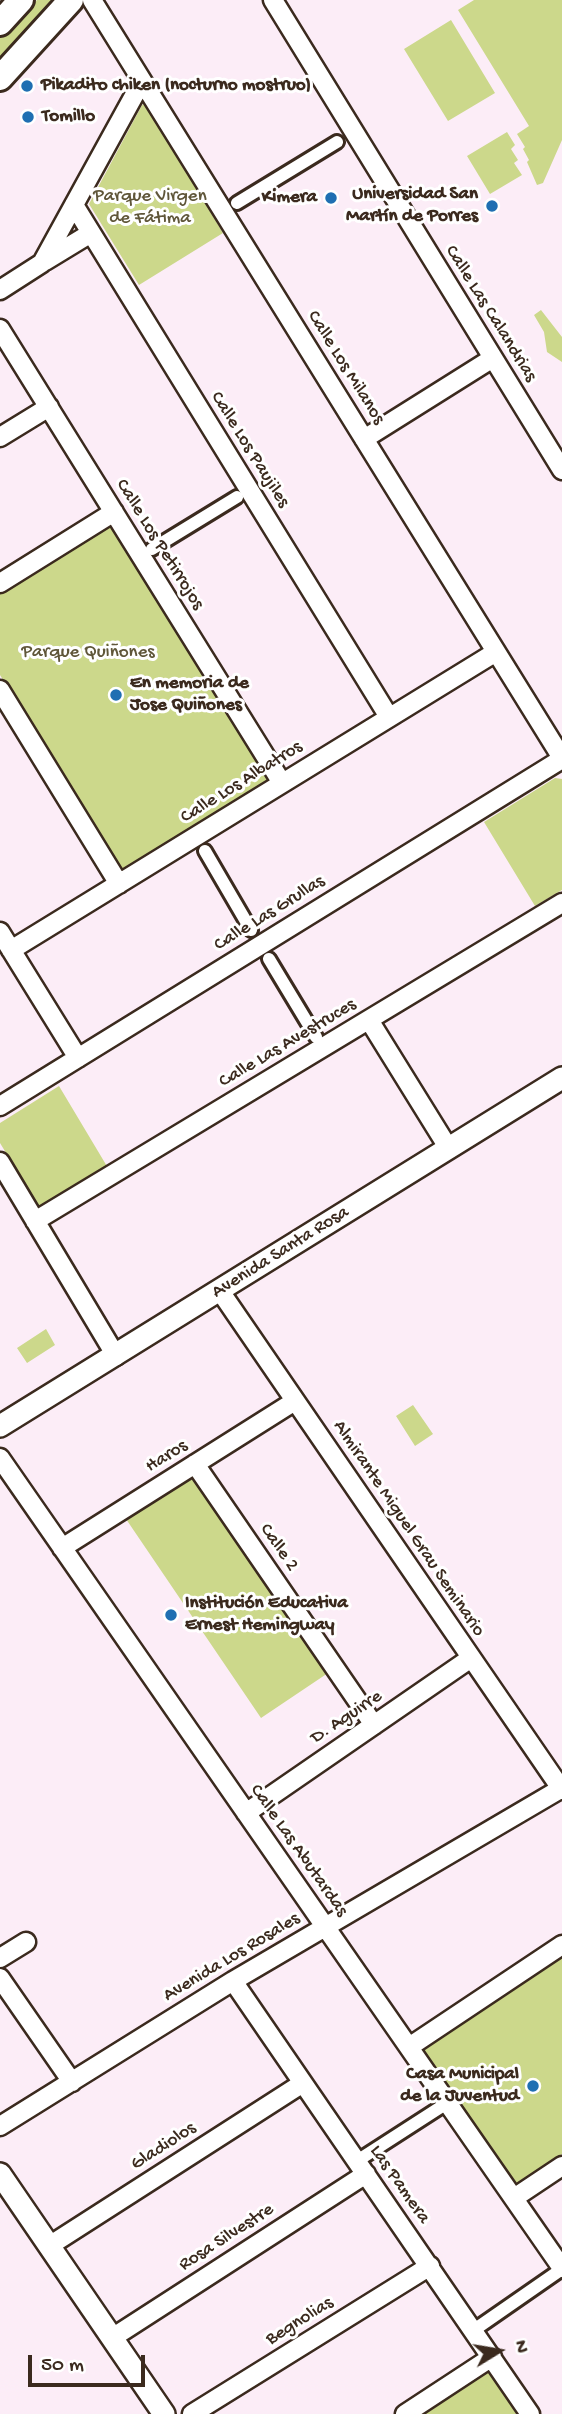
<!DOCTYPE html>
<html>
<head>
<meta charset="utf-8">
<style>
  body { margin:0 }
  #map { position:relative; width:562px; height:2414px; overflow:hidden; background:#fcedf7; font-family:"Gochi Hand",sans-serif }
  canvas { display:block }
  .north { position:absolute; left:464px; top:2316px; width:70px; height:70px; -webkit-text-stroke:5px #fff; paint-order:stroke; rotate:79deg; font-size:19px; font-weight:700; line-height:28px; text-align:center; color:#3b2a1e }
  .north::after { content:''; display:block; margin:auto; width:24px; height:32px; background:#3b2a1e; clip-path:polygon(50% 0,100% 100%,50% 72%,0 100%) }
  .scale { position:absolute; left:28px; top:2355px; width:117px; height:32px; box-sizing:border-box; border:4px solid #3b2a1e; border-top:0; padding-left:9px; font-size:21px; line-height:24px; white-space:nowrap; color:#3b2a1e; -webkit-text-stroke:5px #fff; paint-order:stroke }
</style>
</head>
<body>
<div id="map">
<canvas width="562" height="2414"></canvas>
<div class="north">N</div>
<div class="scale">50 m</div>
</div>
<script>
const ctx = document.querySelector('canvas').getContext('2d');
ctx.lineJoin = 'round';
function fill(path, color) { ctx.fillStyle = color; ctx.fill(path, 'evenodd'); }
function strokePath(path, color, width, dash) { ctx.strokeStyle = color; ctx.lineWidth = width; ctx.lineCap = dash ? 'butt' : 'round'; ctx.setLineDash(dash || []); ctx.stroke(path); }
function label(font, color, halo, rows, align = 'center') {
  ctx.font = font + ' "Gochi Hand",sans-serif'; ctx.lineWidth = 6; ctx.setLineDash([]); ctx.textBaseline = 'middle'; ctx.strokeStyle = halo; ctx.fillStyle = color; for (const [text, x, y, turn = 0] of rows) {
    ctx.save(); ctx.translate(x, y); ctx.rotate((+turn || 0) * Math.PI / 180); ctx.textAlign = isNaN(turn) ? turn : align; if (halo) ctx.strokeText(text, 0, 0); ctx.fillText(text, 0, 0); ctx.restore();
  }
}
const green = new Path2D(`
  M37,0H60L0,61V38Z
  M474,0H562V140L543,183L537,185L527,162L529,160L523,149L525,147L517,134L529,126L458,10Z
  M451,20L495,93L448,121L404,49Z
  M146,103L223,233L139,285L89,204L142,105Z
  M507,132L515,145L511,149L518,160L514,163L522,175L490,194L467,156Z
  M541,310L562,337V362L547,352L544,332L534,315Z
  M109,523L269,782L121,871L0,675V591Z
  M555,778L562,779V890L535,906L484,822Z
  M59,1086L108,1168L40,1209L0,1143V1123Z
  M46,1329L55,1345L27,1363L17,1348Z
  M413,1405L433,1434L415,1446L396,1416Z
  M189,1478L194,1481L328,1673L261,1718L126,1519Z
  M562,1955V2154L517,2184L423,2049Z
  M489,2369L519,2414H422Z`);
const pedestrian = new Path2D(`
  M237,203L337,142
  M152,549L237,497
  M205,851L251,930
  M269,959L316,1037
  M357,2161L447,2103
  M474,2330L562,2269`);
const minor = new Path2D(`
  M92,0L562,758
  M273,0L562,470
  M74,205L389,717
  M45,261L91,233
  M0,290L42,263L136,92L141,79
  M0,329L282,783
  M0,437L49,407
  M364,439L493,358
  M0,583L114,512
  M0,690L119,884
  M0,932L78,1058
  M11,950L496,652
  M369,1020L449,1149
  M0,1106L562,759
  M0,1162L116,1356
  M35,1221L562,903
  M220,1291L562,1790
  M0,1458L562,2268
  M195,1464L374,1725
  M62,1548L295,1401
  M246,1813L471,1658
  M0,1958L26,1942
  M0,1978L72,2082
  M233,1981L530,2414
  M409,2047L562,1945
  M0,2126L233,1981L562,1788
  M514,2198L562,2166
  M49,2246L303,2083
  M112,2338L366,2174
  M192,2414L430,2266
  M405,2414L492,2357`);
const tertiary = new Path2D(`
  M0,1426L562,1078
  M0,2174L164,2414`);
const secondary = new Path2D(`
  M0,23L21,0
  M0,78L71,0`);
const markers = [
  [27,86,7,"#1f6fb2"],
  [28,117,7,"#1f6fb2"],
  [331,198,7,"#1f6fb2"],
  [492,206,7,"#1f6fb2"],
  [116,695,7,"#1f6fb2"],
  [171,1615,7,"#1f6fb2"],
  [533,2086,7,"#1f6fb2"]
];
const poiNames = [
  ["Pikadito chiken (nocturno mostruo)",41,86],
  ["Tomillo",42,117],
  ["Universidad San",478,195,"right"],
  ["Martín de Porres",478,217,"right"],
  ["Kimera",317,198,"right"],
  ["En memoria de",130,684],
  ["Jose Quiñones",130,706],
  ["Institución Educativa",185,1604],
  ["Ernest Hemingway",185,1626],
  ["Casa Municipal",519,2075,"right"],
  ["de la Juventud",519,2097,"right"]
];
const parkNames = [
  ["Parque Virgen",150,197],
  ["de Fátima",150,219],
  ["Parque Quiñones",88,653]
];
const streetNames = [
  ["Calle Las Calandrias",490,314,58],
  ["Calle Los Milanos",345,368,58],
  ["Calle Los Paujiles",249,450,58],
  ["Calle Los Petirrojos",159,545,58],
  ["Calle Los Albatros",242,783,-32],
  ["Calle Las Grullas",270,914,-32],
  ["Calle Las Avestruces",288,1044,-31],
  ["Avenida Santa Rosa",281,1253,-32],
  ["Haros",167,1457,-32],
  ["Almirante Miguel Grau Seminario",408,1529,56],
  ["Calle 2",278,1548,55],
  ["D. Aguirre",347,1718,-34],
  ["Calle Las Abutardas",298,1851,55],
  ["Avenida Los Rosales",232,1958,-31],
  ["Gladiolos",164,2147,-33],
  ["Las Pamera",399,2185,55],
  ["Rosa Silvestre",227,2238,-33],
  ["Begnolias",300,2322,-32]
];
fill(green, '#ccd88b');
strokePath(pedestrian, '#3b2a1e', 18);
strokePath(minor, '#3b2a1e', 23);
strokePath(tertiary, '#3b2a1e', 26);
strokePath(secondary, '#3b2a1e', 30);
strokePath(pedestrian, '#fff', 12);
strokePath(minor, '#fff', 18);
strokePath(tertiary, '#fff', 21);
strokePath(secondary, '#fff', 24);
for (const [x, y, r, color] of markers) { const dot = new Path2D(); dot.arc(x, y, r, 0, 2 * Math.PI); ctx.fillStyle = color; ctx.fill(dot); strokePath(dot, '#fff', 2.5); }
label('bold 19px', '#3b2a1e', '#fff', poiNames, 'left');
label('19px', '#5f5639', '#fff', parkNames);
label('19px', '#3b2a1e', '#fff', streetNames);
</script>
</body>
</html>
